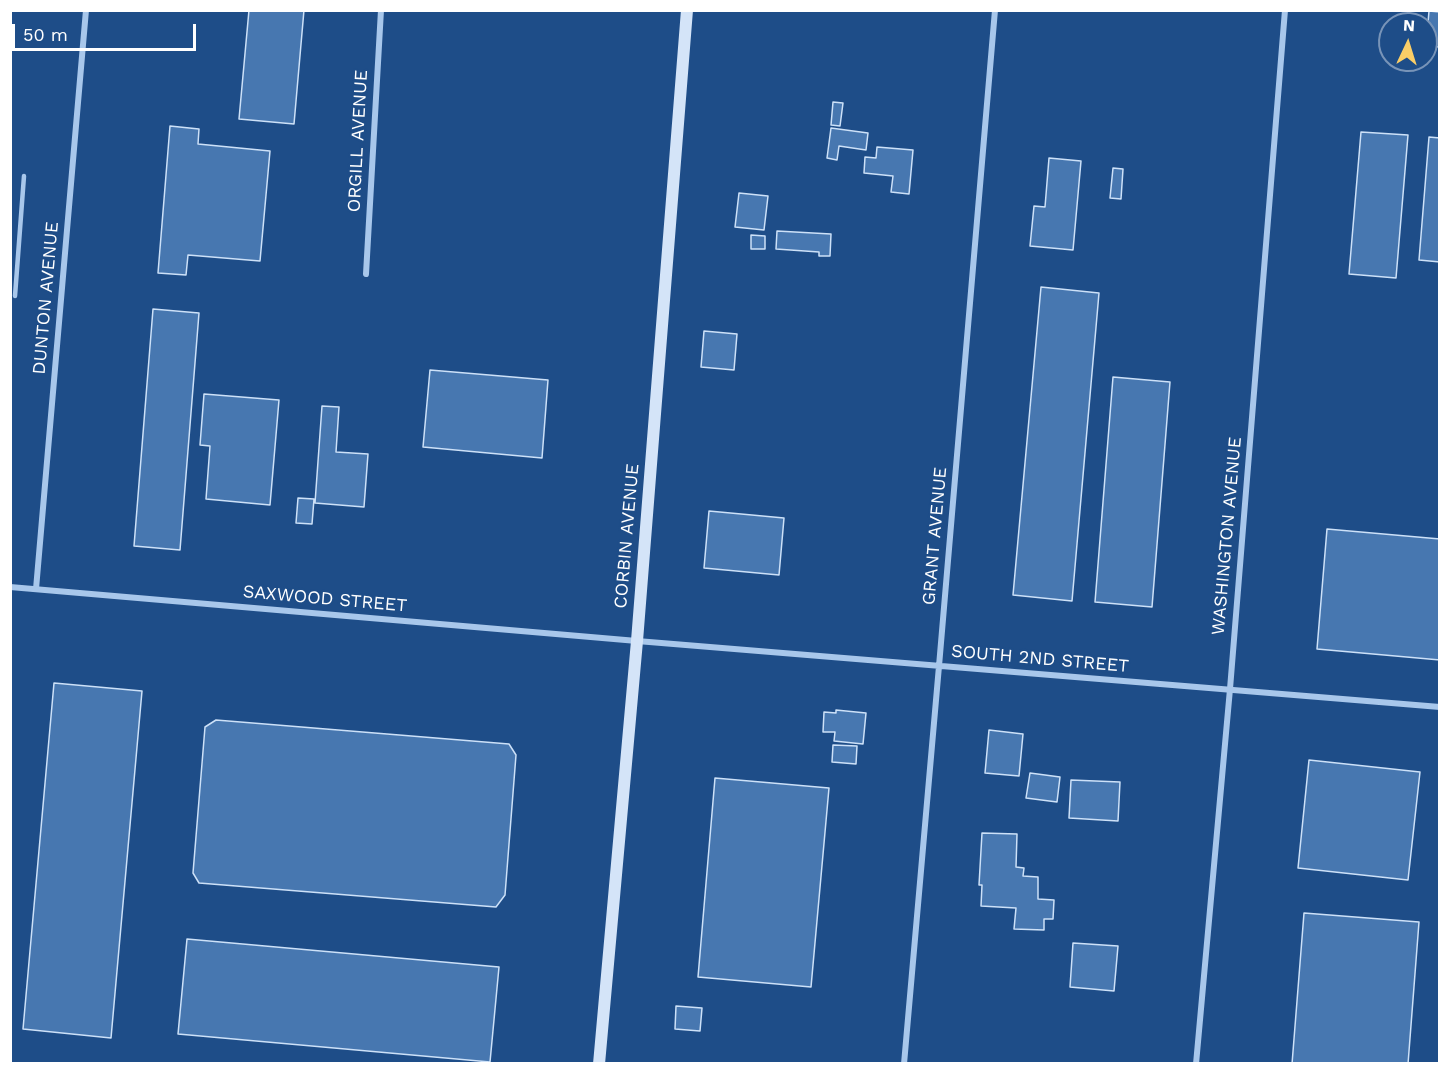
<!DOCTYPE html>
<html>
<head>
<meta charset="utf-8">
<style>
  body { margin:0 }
  #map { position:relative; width:1450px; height:1074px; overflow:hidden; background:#1e4d88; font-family:"Work Sans",sans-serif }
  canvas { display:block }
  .frame { position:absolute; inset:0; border:12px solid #fff; pointer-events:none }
  .north { position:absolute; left:1378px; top:12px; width:60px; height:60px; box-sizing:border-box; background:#1e4d88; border:2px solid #7894b8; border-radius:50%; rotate:4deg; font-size:16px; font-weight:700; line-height:24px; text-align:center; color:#fff }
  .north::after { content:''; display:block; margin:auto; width:21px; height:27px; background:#face67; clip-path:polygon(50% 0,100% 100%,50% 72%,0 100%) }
  .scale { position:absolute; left:12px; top:24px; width:184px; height:27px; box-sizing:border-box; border:3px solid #fff; border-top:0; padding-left:8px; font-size:18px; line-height:21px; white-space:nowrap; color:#fff; -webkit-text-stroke:4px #1e4d88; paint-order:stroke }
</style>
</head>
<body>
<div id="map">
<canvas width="1450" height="1074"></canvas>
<div class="frame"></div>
<div class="north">N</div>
<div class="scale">50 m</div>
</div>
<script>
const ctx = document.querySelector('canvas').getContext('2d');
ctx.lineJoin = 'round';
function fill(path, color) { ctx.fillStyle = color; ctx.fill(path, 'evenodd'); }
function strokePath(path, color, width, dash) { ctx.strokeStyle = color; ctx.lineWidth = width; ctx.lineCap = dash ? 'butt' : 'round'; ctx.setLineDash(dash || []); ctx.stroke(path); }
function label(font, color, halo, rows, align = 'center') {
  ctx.font = font + ' "Work Sans",sans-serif'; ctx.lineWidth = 4.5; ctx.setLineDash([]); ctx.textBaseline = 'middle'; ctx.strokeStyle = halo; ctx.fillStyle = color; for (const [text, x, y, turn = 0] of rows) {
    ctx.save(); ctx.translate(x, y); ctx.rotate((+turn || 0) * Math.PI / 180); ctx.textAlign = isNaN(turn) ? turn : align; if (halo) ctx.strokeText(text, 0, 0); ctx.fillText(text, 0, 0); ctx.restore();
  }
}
const building = new Path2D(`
  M249,10H304L294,124L239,119Z
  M1429,11L1440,12V47L1426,46Z
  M833,102L843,103L840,126L831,125Z
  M170,126L199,129L198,144L270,151L260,261L188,255L186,275L158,273Z
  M831,128L868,133L866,150L839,146L837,160L827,158Z
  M1361,132L1408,135L1396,278L1349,274Z
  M1429,137L1440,138V262L1419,260Z
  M877,147L913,150L909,194L891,192L893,176L864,173L865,157L876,158Z
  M1049,158L1081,161L1073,250L1030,246L1034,206L1045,207Z
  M1113,168L1123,169L1121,199L1110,198Z
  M739,193L768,196L764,230L735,227Z
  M777,231L831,234L830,256H819V252L776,249Z
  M751,235L765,236V249H751Z
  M1041,287L1099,293L1072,601L1013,595Z
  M153,309L199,313L180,550L134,546Z
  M704,331L737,334L734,370L701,367Z
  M430,370L548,380L542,458L423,447Z
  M1113,377L1170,382L1152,607L1095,602Z
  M204,394L279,400L270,505L206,499L210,446L200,445Z
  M322,406L339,407L336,452L368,454L364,507L315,503Z
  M298,498L314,499L312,524L296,523Z
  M709,511L784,518L779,575L704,568Z
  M1327,529L1440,539V660L1317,649Z
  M54,683L142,691L111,1038L23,1029Z
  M836,710L866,713L863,744L834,741L835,732H823L824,712L836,713Z
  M216,720L509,744L516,755L505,895L496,907L199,883L193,873L205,727Z
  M989,730L1023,734L1019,776L985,773Z
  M833,745L857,746L856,764L832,762Z
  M1309,760L1420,772L1408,880L1298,868Z
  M1030,773L1060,777L1057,802L1026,798Z
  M715,778L829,788L811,987L698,977Z
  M1071,780L1120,782L1118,821L1069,818Z
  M982,833L1017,834L1016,867L1024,868L1023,876L1038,877V899L1054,900L1053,919H1044V930L1014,929L1016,908L981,906L982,885H979Z
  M1304,913L1419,922L1408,1064H1292Z
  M187,939L499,967L490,1062L178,1034Z
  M1073,943L1118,946L1114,991L1070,987Z
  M676,1006L702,1008L700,1031L675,1029Z`);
const lane = new Path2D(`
  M15,296L24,176`);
const street = new Path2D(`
  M366,274L381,10
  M10,587L637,641L1440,707
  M36,589L86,10
  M904,1064L939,666L995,10
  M1196,1064L1230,689L1285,10`);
const secondary = new Path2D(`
  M599,1064L637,641L687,10`);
const streetNames = [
  ["ORGILL AVENUE",358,141,-87],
  ["DUNTON AVENUE",46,298,-85],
  ["CORBIN AVENUE",627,536,-85],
  ["GRANT AVENUE",935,536,-85],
  ["WASHINGTON AVENUE",1227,536,-85],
  ["SAXWOOD STREET",325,599,5],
  ["SOUTH 2ND STREET",1040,659,5]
];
fill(building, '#4777b0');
strokePath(building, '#cde1f8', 1.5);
strokePath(lane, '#a8c7eb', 4.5);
strokePath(street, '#a8c7eb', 6);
strokePath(secondary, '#d4e4f8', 12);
label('18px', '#fff', '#1e4d88', streetNames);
</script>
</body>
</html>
